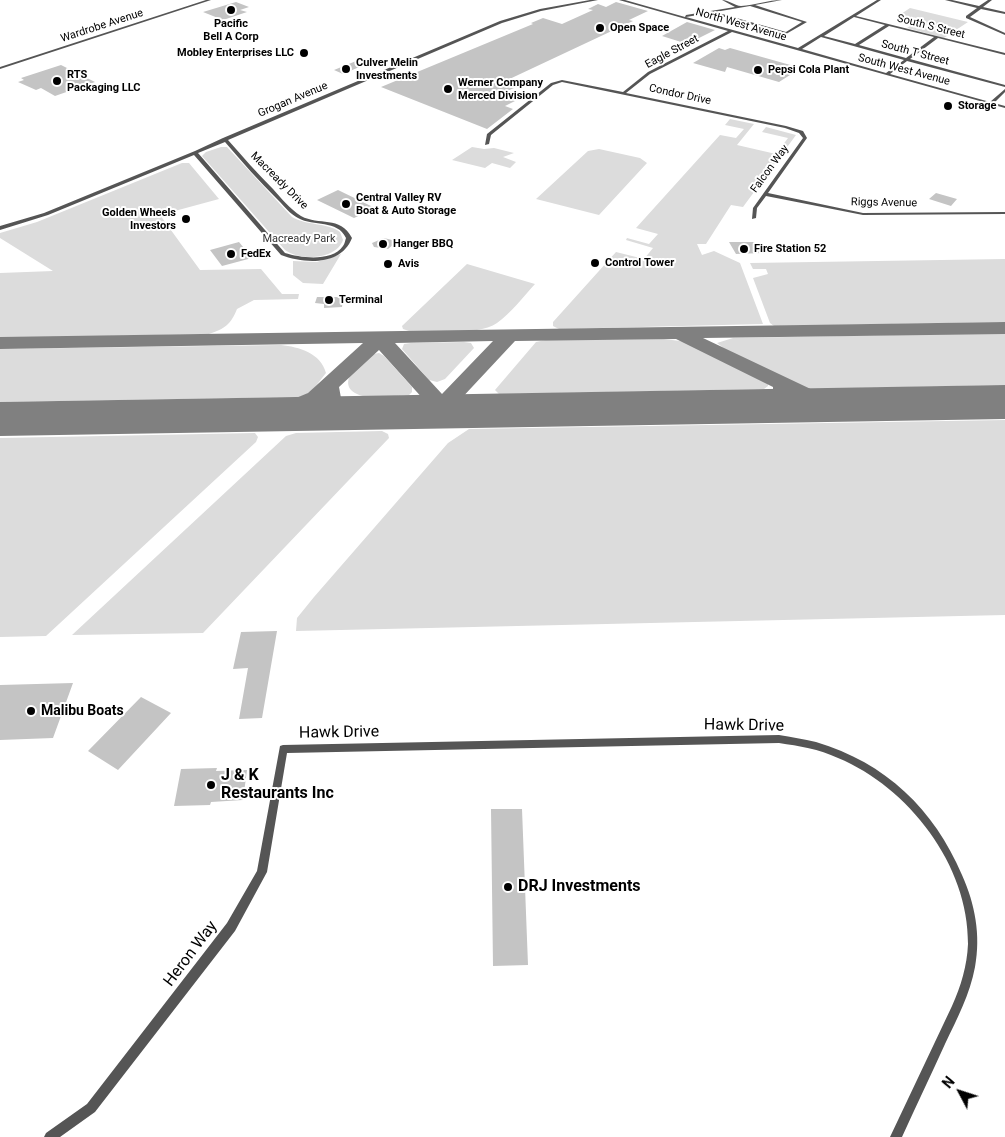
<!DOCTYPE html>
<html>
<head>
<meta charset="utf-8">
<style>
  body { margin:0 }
  #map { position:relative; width:1005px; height:1137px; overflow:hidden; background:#fff; font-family:Roboto,sans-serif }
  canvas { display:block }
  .north { position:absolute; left:935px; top:1067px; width:50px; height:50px; -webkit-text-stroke:4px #fff; paint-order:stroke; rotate:310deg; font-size:14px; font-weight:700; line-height:20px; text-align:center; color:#000 }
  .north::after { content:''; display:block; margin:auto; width:18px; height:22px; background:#000; clip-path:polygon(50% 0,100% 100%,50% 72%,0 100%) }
</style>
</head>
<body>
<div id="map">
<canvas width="1005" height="1137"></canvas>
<div class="north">N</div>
</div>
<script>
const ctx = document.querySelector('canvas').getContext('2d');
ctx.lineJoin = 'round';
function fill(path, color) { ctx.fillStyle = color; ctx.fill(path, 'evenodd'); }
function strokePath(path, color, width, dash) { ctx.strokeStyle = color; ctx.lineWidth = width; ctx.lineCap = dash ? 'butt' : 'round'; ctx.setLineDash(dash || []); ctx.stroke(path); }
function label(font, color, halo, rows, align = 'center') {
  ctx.font = font + ' Roboto,sans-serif'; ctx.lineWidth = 4; ctx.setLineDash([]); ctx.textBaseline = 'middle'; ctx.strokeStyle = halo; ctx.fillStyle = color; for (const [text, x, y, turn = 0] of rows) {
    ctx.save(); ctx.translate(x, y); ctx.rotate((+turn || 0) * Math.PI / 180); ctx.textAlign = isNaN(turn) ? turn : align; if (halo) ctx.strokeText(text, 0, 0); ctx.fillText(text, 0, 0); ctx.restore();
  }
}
const green = new Path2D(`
  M910,8L968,22L944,38L907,28L917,21L898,16Z
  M730,119L754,124L737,145L776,154L788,138L762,132L766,127L796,135L743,207L731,205L706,244H697L702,255L714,251L740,263L763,324L559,329L553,326V322L616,252L644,259L653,248L626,240L627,238L649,244L658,234L636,228L720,135L736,138L744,129L725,125Z
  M221,147H227L292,217C307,226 326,222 340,232L343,240C336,260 300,261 285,250L202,156L206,152Z
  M472,147L484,149L494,148L514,153L503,157L516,162L510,168L492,163L485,168L452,160Z
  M599,149L640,158L647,163L599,215L536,199L588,151Z
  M182,163H189L219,199L160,215L200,270L261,269L282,294H299L298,299L254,300L237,309C231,324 225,329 209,334L0,338V273L53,271L0,238V233L37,222Z
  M341,254L323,284L303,283L293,275V261L317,262Z
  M1005,259V322L774,326L770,323L753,278L768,274L766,269H753L750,263Z
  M467,264L535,284C523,297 511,313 497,323C479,336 431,331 409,331L403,329L402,326Z
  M1005,333V385L807,389L725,349L717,343L733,338Z
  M664,339L688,342L762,379L768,383V386L764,389L499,394L495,390L536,342L546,340Z
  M464,342L471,343L474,348L445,379L437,382L429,380L402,349L404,344L411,343Z
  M281,345C299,347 321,353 326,373L311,392L300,397L0,402V349Z
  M379,353L384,356L412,387V392L409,395C394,395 368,401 355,393C335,381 365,354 379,353Z
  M1005,420V615L296,631L297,618L314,597L448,443L469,429Z
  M382,431L388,434L389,438L203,633L72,635L286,436L296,433Z
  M255,433L258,437L256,442L46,636L0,637V438Z`);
const taxiway = new Path2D(`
  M1005,322V334L703,338L817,392L857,400L861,405L857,410C839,415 810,405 793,397C783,411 763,415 748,411L744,406L748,401L767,398L773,394V387L676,339L515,341L458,402L492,406L495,411L492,416L468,417L441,411L426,416L402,419L394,417L391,412L394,407L425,401L379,350L339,387L341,398L349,404L367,408L370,413L367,418C351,422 331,416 322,403C300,412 270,426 246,420L243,415L246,410L284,403L308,393L363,343L0,349V337ZM493,341L442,394L395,343Z`);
const runway = new Path2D(`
  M1005,385V419L0,436V402Z`);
const building = new Path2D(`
  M236,2L249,7L240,10L247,12L223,20L203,12Z
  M616,2L648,11L629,20L633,21L501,83L514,88L507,91L523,97L505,106L513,109L487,129L381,87L533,24L531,23L543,18L562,24L593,10L588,9L598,4L606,7Z
  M687,22L715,30L697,39L690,37L681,42L662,36Z
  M719,48L725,50L730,48L801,68L779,82L727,67L725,72L693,63Z
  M361,59L364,65L343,74L334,70Z
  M61,65L95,82L55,96L41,88L36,90L18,82L24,80L21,78Z
  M338,190L375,208L354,218L317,200Z
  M936,193L957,199L951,206L929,199Z
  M384,238L392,240L393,245L388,249L374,247L372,243Z
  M239,242L252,258L222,266L210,250Z
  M729,242H757L762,253L736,254Z
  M317,297H343L342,307L324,308V304L315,303Z
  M277,631L262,718L239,719L248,668L233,669L241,632Z
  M73,683L53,738L0,740V685Z
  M141,697L171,713L118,770L88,751Z
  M217,768L216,771L247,770L243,800L211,802L210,805L174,806L181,769Z
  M491,809H522L528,965L493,966Z`);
const minor = new Path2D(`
  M206,0H211L0,69V67Z
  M590,0H598L541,11L502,23L228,140C243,157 257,173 273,189C281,198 290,209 301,216C319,226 340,215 352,238C341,266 305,264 281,255L194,155L48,215L0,230V226L44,213L195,151L223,138L500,21L540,9ZM225,142C242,162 259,181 278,200C284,206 290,214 298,218C314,227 337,219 346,238C345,241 345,243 343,246C332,262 301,258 285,253L198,153Z
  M619,0H625L685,17L686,15L735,7L722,0C729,0 735,6 741,6C755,5 768,0 782,0L755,5L807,22L786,34L710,13L686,17L798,48L877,0H881L856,16L1005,53V55L938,38L910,59L1005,85V87L907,61L890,74L990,102L1005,89V92L994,103L1005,106V108L732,32L650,74L626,93L786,126L803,131L807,138L768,193L863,213L1005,212V214L863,215L766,196L757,208L756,218L752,219L753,208L803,138L799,133L785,128L562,82L553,85L491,135L489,144L485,145L487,134L551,83L562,80L623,92L648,72L728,31ZM750,6L802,22L786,32L715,12ZM854,17L885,25L855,44L824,36ZM889,26L934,37L906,58L859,45ZM821,37L904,60L886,73L802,49Z
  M945,0H952L979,6L988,0H992L983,7L1005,12V14L981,9L970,17L1005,33V35L966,18V16L977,8Z
  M779,735C791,737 804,739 816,742C886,763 934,809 962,875C975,904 981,935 975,967C970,994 957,1019 945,1044C931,1075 916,1106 902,1137H890L952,1006C961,986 967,966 968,944C969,865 908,787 838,758C819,749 799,746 779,743L287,753L267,872L235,931L95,1112L60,1137H44L46,1133L87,1104L227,923L257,871L280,746L283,745Z`);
const markers = [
  [231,10,5,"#000"],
  [600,28,5,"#000"],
  [304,53,5,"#000"],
  [346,69,5,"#000"],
  [758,70,5,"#000"],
  [57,81,5,"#000"],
  [448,89,5,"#000"],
  [948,106,5,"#000"],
  [346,204,5,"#000"],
  [186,219,5,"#000"],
  [383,244,5,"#000"],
  [744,249,5,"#000"],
  [231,254,5,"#000"],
  [595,263,5,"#000"],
  [388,264,5,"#000"],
  [329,300,5,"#000"],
  [31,711,5,"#000"],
  [211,785,5,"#000"],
  [508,887,5,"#000"]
];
const farPoinames = [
  ["Pacific",231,24,"center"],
  ["Bell A Corp",231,37,"center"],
  ["Open Space",610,28],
  ["Mobley Enterprises LLC",294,53,"right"],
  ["Culver Melin",356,63],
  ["Investments",356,76],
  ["Pepsi Cola Plant",768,70],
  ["RTS",67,75],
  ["Packaging LLC",67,88],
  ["Werner Company",458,83],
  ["Merced Division",458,96],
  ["Storage",958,106],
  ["Central Valley RV",356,198],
  ["Boat & Auto Storage",356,211],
  ["Golden Wheels",176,213,"right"],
  ["Investors",176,226,"right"],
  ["Hanger BBQ",393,244],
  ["Fire Station 52",754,249],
  ["FedEx",241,254],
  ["Control Tower",605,263],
  ["Avis",398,264],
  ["Terminal",339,300]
];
const farStreetnames = [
  ["North West Avenue",741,25,16],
  ["Wardrobe Avenue",102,26,-18],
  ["South S Street",931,27,14],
  ["Eagle Street",672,52,-28],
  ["South T Street",915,53,15],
  ["South West Avenue",904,70,15],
  ["Condor Drive",680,95,12],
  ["Grogan Avenue",293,100,-23],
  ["Falcon Way",770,169,-54],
  ["Macready Drive",279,181,45],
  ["Riggs Avenue",884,203,1]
];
const farParknames = [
  ["Macready Park",299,239]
];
const poiNames = [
  ["Malibu Boats",41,711]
];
const nearStreetnames = [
  ["Hawk Drive",744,726,1],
  ["Hawk Drive",339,733,-1],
  ["Heron Way",191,954,-53]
];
const nearPoinames = [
  ["J & K",221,776],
  ["Restaurants Inc",221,794],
  ["DRJ Investments",518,887]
];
fill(green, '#dcdcdc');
fill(taxiway, '#808080');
fill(runway, '#808080');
fill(building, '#c4c4c4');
fill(minor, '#555');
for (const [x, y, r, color] of markers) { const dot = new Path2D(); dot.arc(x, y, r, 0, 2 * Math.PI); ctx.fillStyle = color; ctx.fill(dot); strokePath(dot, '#fff', 2); }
label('bold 11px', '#000', '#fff', farPoinames, 'left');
label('11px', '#000', '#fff', farStreetnames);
label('11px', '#333', '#fff', farParknames);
label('bold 14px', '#000', '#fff', poiNames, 'left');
label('16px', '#000', '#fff', nearStreetnames);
label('bold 16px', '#000', '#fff', nearPoinames, 'left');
</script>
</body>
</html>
